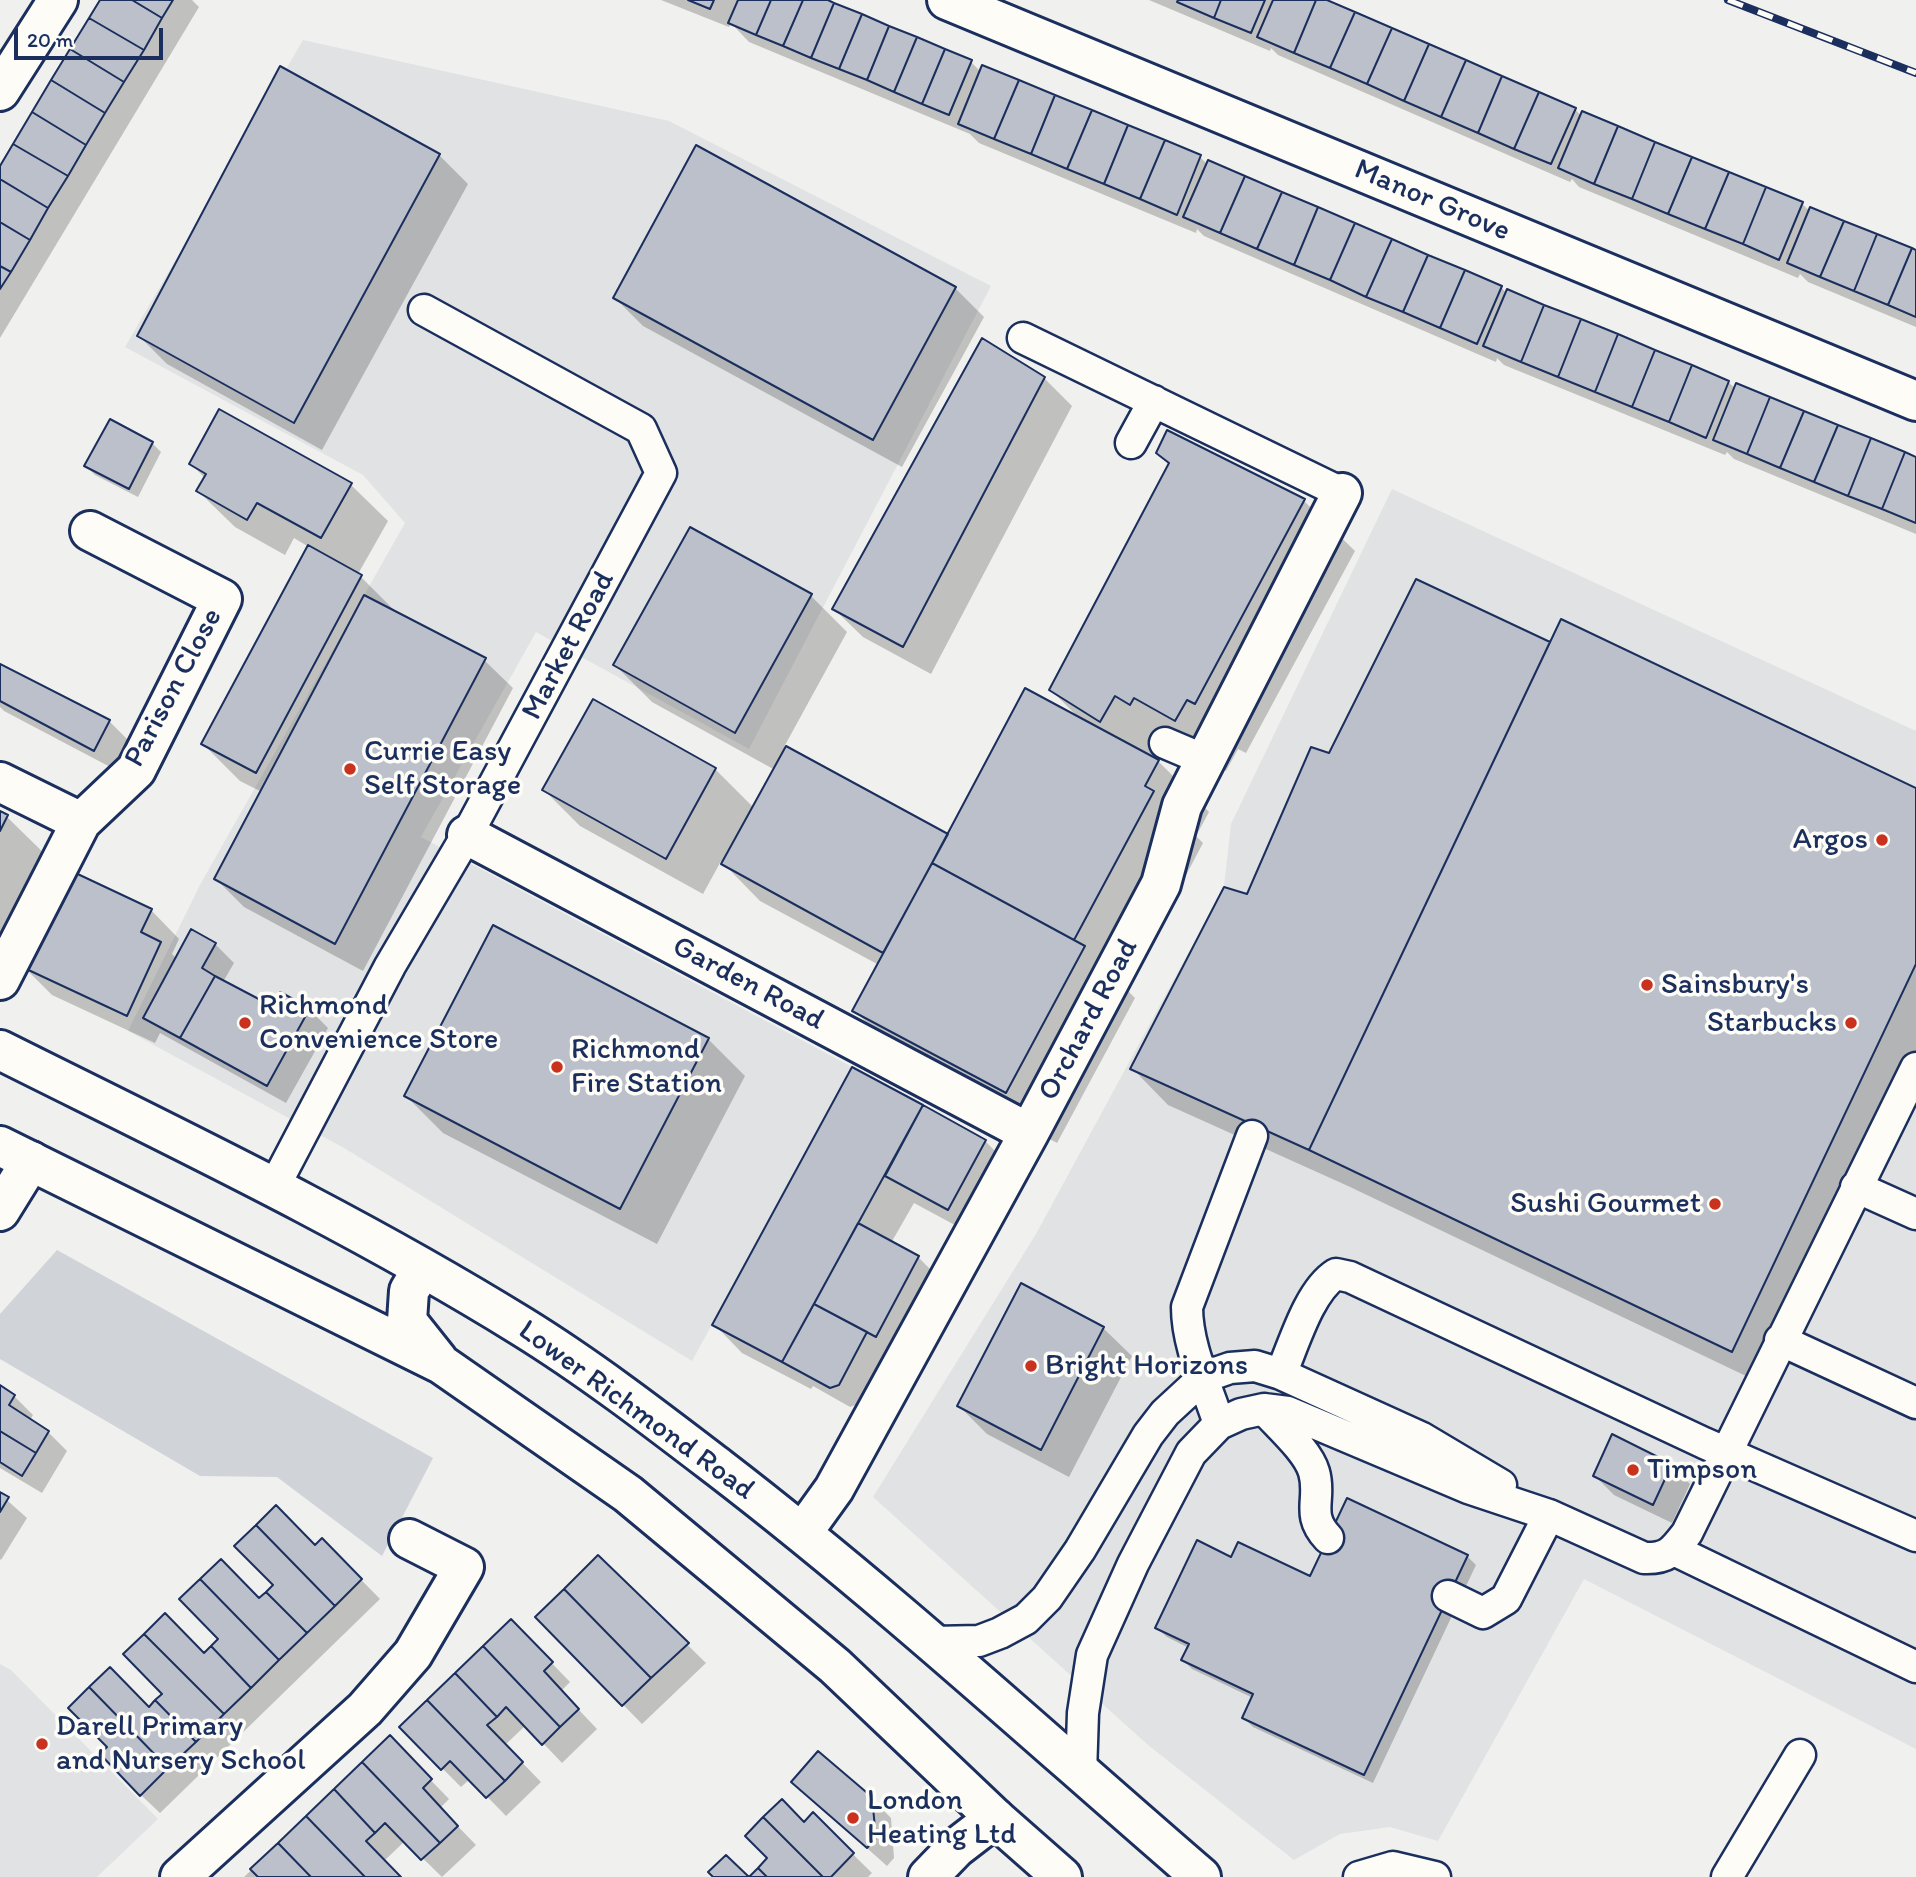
<!DOCTYPE html>
<html>
<head>
<meta charset="utf-8">
<style>
  body { margin:0 }
  #map { position:relative; width:1916px; height:1877px; overflow:hidden; background:#f0f0ee; font-family:Itim,sans-serif }
  canvas { display:block }
  .scale { position:absolute; left:14px; top:28px; width:149px; height:32px; box-sizing:border-box; border:4px solid #1b2f5e; border-top:0; padding-left:9px; font-size:21px; line-height:24px; white-space:nowrap; color:#1b2f5e; -webkit-text-stroke:5px #fdfcf7; paint-order:stroke }
</style>
</head>
<body>
<div id="map">
<canvas width="1916" height="1877"></canvas>
<div class="scale">20 m</div>
</div>
<script>
const ctx = document.querySelector('canvas').getContext('2d');
ctx.lineJoin = 'round';
function fill(path, color) { ctx.fillStyle = color; ctx.fill(path, 'evenodd'); }
function strokePath(path, color, width, dash) { ctx.strokeStyle = color; ctx.lineWidth = width; ctx.lineCap = dash ? 'butt' : 'round'; ctx.setLineDash(dash || []); ctx.stroke(path); }
function label(font, color, halo, rows, align = 'center') {
  ctx.font = font + ' Itim,sans-serif'; ctx.lineWidth = 7; ctx.setLineDash([]); ctx.textBaseline = 'middle'; ctx.strokeStyle = halo; ctx.fillStyle = color; for (const [text, x, y, turn = 0] of rows) {
    ctx.save(); ctx.translate(x, y); ctx.rotate((+turn || 0) * Math.PI / 180); ctx.textAlign = isNaN(turn) ? turn : align; if (halo) ctx.strokeText(text, 0, 0); ctx.fillText(text, 0, 0); ctx.restore();
  }
}
const built = new Path2D(`
  M303,40L669,121L991,286L749,749L536,632L421,837L852,1067L692,1361L344,1148L128,1031L201,883L405,523L363,475L125,347Z
  M1392,489L1916,731V1749L1584,1579L1438,1841L1390,1827L1340,1834L1294,1860L1148,1745L873,1497L1036,1234L1224,887L1231,824Z
  M0,1664L11,1670L158,1819L97,1877H0Z`);
const green = new Path2D(`
  M57,1250L433,1458L382,1556L277,1477L200,1476L0,1359V1314Z`);
const shadow = new Path2D(`
  M101,0H192L199,7L0,338V170Z
  M661,0H822L971,62L981,72L983,67L1200,157L1208,165L1501,287L1507,294L1728,382L1736,389L1916,459V534L1734,459L1727,452L1725,455L1504,365L1497,358L1496,362L1204,236L1197,229L1196,233L979,143L970,134L749,42L731,23L729,27Z
  M1149,0H1324L1575,109L1581,116L1802,204L1810,211L1916,253V327L1808,282L1800,274L1798,278L1579,187L1572,179L1570,182L1278,55L1271,48L1270,51Z
  M280,68L439,155L468,184L322,450L167,364L139,336Z
  M697,148L955,288L984,317L902,467L643,326L615,298Z
  M1044,378L1072,406L931,674L863,637L834,609Z
  M1168,432L1304,501L1355,551L1246,753L1238,749L1226,771L1186,747L1166,745L1157,760L1209,812L1196,836L1203,843L1126,989L1135,998L1057,1143L905,1061L854,1010L879,965L760,901L721,861L703,894L580,826L544,790L715,769L754,808L775,770L652,702L615,665L811,596L847,632L784,747L948,836L1079,718L1051,690L1170,465L1158,453Z
  M152,443L161,452L138,497L95,475L86,466Z
  M191,464L351,485L388,521L358,574L397,613L484,660L513,688L363,971L244,907L216,879L262,792L240,781L203,744L309,547L294,538L285,555L235,527L198,491L205,478Z
  M1417,582L1551,644L1916,790V1077L1769,1387L1348,1186L1168,1105L1132,1068L1248,896L1330,756Z
  M0,666L109,721L128,740L114,769L4,711L0,707Z
  M0,813L7,817L58,867L0,979Z
  M151,910L179,939L172,954L177,959L215,944L234,963L223,982L273,1009H309L328,1028L286,1103L160,1033L155,1043L52,995L24,967Z
  M708,1039L745,1076L657,1244L443,1133L406,1096Z
  M852,1070L985,1141L1013,1169L977,1237L914,1203L891,1243L918,1257L946,1285L905,1363L885,1353L858,1404L850,1407L813,1386L811,1389L742,1353L714,1324Z
  M1103,1328L1132,1356L1069,1477L987,1434L959,1406Z
  M0,1387L14,1396L33,1415L30,1420L48,1432L67,1451L42,1493L0,1468Z
  M1613,1437L1671,1465L1690,1484L1672,1523L1614,1495L1595,1476Z
  M0,1494L27,1518L1,1560L0,1559Z
  M322,1540L380,1599L160,1813L141,1795L149,1709Z
  M1467,1556L1476,1565L1373,1783L1253,1727L1244,1718L1253,1698L1192,1669L1183,1660L1189,1648L1167,1637L1157,1628L1232,1559L1311,1579Z
  M598,1557L706,1663L642,1724L537,1617Z
  M511,1621L570,1682L561,1691L597,1729L562,1763L526,1725L505,1745L541,1782L506,1816L470,1779L461,1787L401,1727Z
  M390,1738L449,1799L440,1808L476,1845L442,1877L405,1841L384,1861L399,1877H244Z
  M793,1782L871,1798L891,1818L894,1858L887,1866Z
  M813,1815L872,1873L868,1877H751Z`);
const building = new Path2D(`
  M100,0H132L162,18L144,50L89,18Z
  M132,0H173L162,18Z
  M688,0H714L710,9Z
  M738,0H771L756,35L728,23Z
  M771,0H803L783,46L756,35Z
  M803,0H828L834,3L811,58L783,46Z
  M1178,0H1221L1214,18L1177,2Z
  M1221,0H1265L1251,33L1214,18Z
  M1273,0H1316L1294,53L1257,37Z
  M1316,0H1327L1355,12L1330,68L1294,53Z
  M834,3L862,14L839,69L811,58Z
  M1355,12L1392,28L1367,84L1330,68Z
  M862,14L889,26L867,80L839,69Z
  M89,18L144,50L124,82L70,49Z
  M889,26L917,37L894,92L867,80Z
  M1392,28L1429,44L1404,101L1367,84Z
  M917,37L945,49L922,104L894,92Z
  M1429,44L1466,60L1441,117L1404,101Z
  M70,49L124,82L105,113L51,80Z
  M945,49L972,60L949,115L922,104Z
  M1466,60L1502,76L1478,133L1441,117Z
  M982,65L1019,80L994,139L958,124Z
  M280,66L440,154L294,423L137,336Z
  M1502,76L1539,92L1514,149L1478,133Z
  M51,80L105,113L86,145L32,112Z
  M1019,80L1055,95L1031,154L994,139Z
  M1539,92L1576,108L1551,164L1514,149Z
  M1055,95L1092,110L1067,169L1031,154Z
  M1092,110L1128,125L1104,184L1067,169Z
  M1582,111L1618,126L1594,184L1558,168Z
  M32,112L86,145L68,176L13,144Z
  M1128,125L1165,140L1140,199L1104,184Z
  M1618,126L1655,142L1632,199L1594,184Z
  M1165,140L1201,155L1177,215L1140,199Z
  M1655,142L1692,157L1668,214L1632,199Z
  M13,144L68,176L48,208L0,179V166Z
  M696,145L956,287L873,440L613,298Z
  M1692,157L1729,172L1705,229L1668,214Z
  M1208,160L1245,176L1220,233L1183,217Z
  M1729,172L1766,187L1743,244L1705,229Z
  M1245,176L1282,192L1257,249L1220,233Z
  M0,179L48,208L30,240L0,222Z
  M1766,187L1803,202L1779,260L1743,244Z
  M1282,192L1318,207L1294,265L1257,249Z
  M1318,207L1355,223L1330,280L1294,265Z
  M1810,207L1844,221L1820,277L1787,263Z
  M1844,221L1877,234L1854,291L1820,277Z
  M0,222L30,240L11,272L0,266Z
  M1355,223L1392,239L1366,297L1330,280Z
  M1877,234L1912,248L1888,305L1854,291Z
  M1392,239L1428,255L1403,312L1366,297Z
  M1912,248L1916,250V317L1888,305Z
  M1428,255L1465,270L1440,328L1403,312Z
  M0,266L11,272L0,289Z
  M1465,270L1502,286L1477,344L1440,328Z
  M1507,289L1544,305L1521,362L1483,346Z
  M1544,305L1581,319L1558,377L1521,362Z
  M1581,319L1618,334L1595,392L1558,377Z
  M1618,334L1655,350L1632,407L1595,392Z
  M982,338L1045,377L903,647L832,609Z
  M1655,350L1692,365L1669,422L1632,407Z
  M1692,365L1729,381L1706,438L1669,422Z
  M1736,383L1770,397L1747,454L1713,440Z
  M1770,397L1804,411L1780,468L1747,454Z
  M219,409L352,483L321,538L257,503L247,520L196,491L206,474L189,464Z
  M1804,411L1838,425L1814,482L1780,468Z
  M110,419L153,442L129,489L84,466Z
  M1838,425L1871,438L1848,496L1814,482Z
  M1167,430L1305,499L1195,704L1187,700L1175,721L1134,698L1130,705L1115,696L1100,722L1049,690L1169,463L1156,453Z
  M1871,438L1905,452L1882,509L1848,496Z
  M1905,452L1916,457V523L1882,509Z
  M690,527L812,594L735,733L613,665Z
  M308,545L362,575L256,773L201,744Z
  M1416,579L1550,642L1309,1150L1130,1069L1224,887L1247,894L1311,747L1329,753Z
  M364,595L486,658L335,944L214,879Z
  M1561,619L1916,788V964L1732,1352L1309,1150Z
  M0,664L110,720L94,751L0,701Z
  M1025,688L1159,760L1145,786L1154,791L1074,940L932,863Z
  M593,699L716,768L666,859L542,790Z
  M786,746L948,834L883,953L721,864Z
  M0,811L8,815L0,831Z
  M932,863L1085,946L1006,1093L852,1011Z
  M67,869L152,909L141,932L161,942L127,1016L22,967Z
  M493,925L709,1038L620,1209L404,1096Z
  M191,929L216,943L202,968L215,976L180,1038L143,1018Z
  M215,976L272,1006L280,992L310,1008L267,1086L180,1038Z
  M852,1067L923,1105L782,1362L712,1325Z
  M923,1105L986,1140L948,1210L885,1176Z
  M858,1223L919,1256L876,1337L814,1304Z
  M1021,1283L1104,1327L1041,1450L957,1406Z
  M814,1304L867,1332L839,1385L830,1388L782,1362Z
  M0,1385L15,1395L9,1405L49,1431L36,1453L0,1431Z
  M0,1431L36,1453L22,1476L0,1462Z
  M1612,1434L1672,1464L1653,1505L1593,1476Z
  M0,1492L9,1497L0,1512Z
  M1347,1498L1468,1555L1364,1775L1242,1718L1253,1694L1181,1660L1189,1644L1155,1628L1197,1540L1231,1557L1238,1542L1310,1576Z
  M276,1505L315,1545L322,1538L362,1579L335,1606L256,1525Z
  M256,1525L335,1606L307,1633L266,1592L273,1585L234,1546Z
  M598,1555L689,1643L651,1678L564,1589Z
  M221,1559L259,1598L266,1592L307,1633L279,1660L200,1579Z
  M200,1579L279,1660L251,1688L211,1646L218,1639L179,1599Z
  M564,1589L651,1678L622,1706L535,1617Z
  M165,1613L204,1653L211,1646L251,1688L224,1714L144,1634Z
  M511,1619L553,1662L544,1671L579,1709L560,1727L483,1646Z
  M144,1634L224,1714L196,1742L155,1700L162,1694L123,1654Z
  M483,1646L560,1727L542,1745L506,1707L497,1717L455,1673Z
  M110,1667L149,1707L155,1700L196,1742L168,1768L89,1687Z
  M455,1673L497,1717L487,1725L523,1762L505,1781L427,1700Z
  M89,1687L168,1768L140,1796L100,1754L107,1747L68,1708Z
  M427,1700L505,1781L486,1798L450,1761L441,1770L399,1727Z
  M390,1735L432,1779L423,1788L458,1826L440,1843L362,1762Z
  M818,1751L872,1797L876,1838L867,1848L791,1782Z
  M362,1762L440,1843L421,1860L385,1823L375,1833L334,1789Z
  M334,1789L375,1833L366,1841L401,1877H365L306,1816Z
  M782,1799L804,1822L813,1812L854,1853L831,1877H823L763,1817Z
  M306,1816L365,1877H311L278,1843Z
  M763,1817L823,1877H767L758,1868L767,1858L745,1836Z
  M278,1843L311,1877H258L250,1869Z
  M726,1855L749,1877L758,1868L767,1877H713L708,1872Z`);
const lane = new Path2D(`
  M1023,338L1342,493
  M1131,443L1154,401
  M1165,743L1205,760
  M274,1187L390,966L467,835L661,473L641,429L424,310
  M1856,1187L1916,1214
  M1780,1340L1916,1403
  M1281,1374C1294,1344 1309,1291 1336,1274L1350,1277L1704,1443L1916,1536
  M1264,1409C1279,1426 1308,1451 1314,1472C1322,1499 1305,1514 1328,1538
  M1219,1424C1207,1386 1187,1347 1187,1307L1252,1136
  M1674,1550L1916,1667
  M1448,1596L1483,1613L1506,1599L1549,1515
  M933,1642L979,1641L1000,1633L1026,1619L1047,1598L1080,1550L1148,1435L1165,1413L1204,1377L1230,1368L1255,1366L1281,1374L1422,1438L1501,1485
  M1081,1774L1083,1713L1092,1655L1133,1564L1191,1453L1219,1424L1241,1414L1264,1409L1288,1412L1468,1488L1549,1515L1644,1558C1668,1559 1673,1551 1687,1533L1916,1068
  M1359,1877L1393,1867L1435,1877
  M1727,1877L1800,1755`);
const street = new Path2D(`
  M947,0L1916,401
  M0,91L58,0
  M0,782L81,822
  M467,835L1029,1133
  M0,980L81,822L136,770L222,599L90,531
  M0,1211L31,1161
  M803,1532L834,1489L1029,1133L1161,884L1182,806L1342,493
  M180,1877L365,1709L413,1654L464,1567L409,1539
  M928,1877L956,1848L995,1818`);
const highway = new Path2D(`
  M0,1050C176,1138 353,1222 521,1326C589,1368 654,1418 718,1467C886,1596 1041,1739 1201,1877
  M0,1146L441,1364L628,1494L835,1666L995,1818L1062,1877
  M422,1269L409,1291L407,1321L438,1360`);
const rail = new Path2D(`
  M1728,0L1916,73`);
const markers = [
  [350,769,7,"#c8321e"],
  [1882,840,7,"#c8321e"],
  [1647,985,7,"#c8321e"],
  [245,1023,7,"#c8321e"],
  [1851,1023,7,"#c8321e"],
  [557,1067,7,"#c8321e"],
  [1715,1204,7,"#c8321e"],
  [1031,1366,7,"#c8321e"],
  [1633,1470,7,"#c8321e"],
  [42,1744,7,"#c8321e"],
  [853,1818,7,"#c8321e"]
];
const streetNames = [
  ["Manor Grove",1432,201,23],
  ["Market Road",569,646,-62],
  ["Parison Close",174,688,-62],
  ["Garden Road",748,984,28],
  ["Orchard Road",1089,1020,-62],
  ["Lower Richmond Road",636,1411,36]
];
const poiNames = [
  ["Currie Easy",364,752],
  ["Self Storage",364,786],
  ["Argos",1868,840,"right"],
  ["Sainsbury's",1661,985],
  ["Richmond",259,1006],
  ["Convenience Store",259,1040],
  ["Starbucks",1837,1023,"right"],
  ["Richmond",571,1050],
  ["Fire Station",571,1084],
  ["Sushi Gourmet",1701,1204,"right"],
  ["Bright Horizons",1045,1366],
  ["Timpson",1647,1470],
  ["Darell Primary",56,1727],
  ["and Nursery School",56,1761],
  ["London",867,1801],
  ["Heating Ltd",867,1835]
];
fill(built, '#e0e2e3');
fill(green, '#d0d3d8');
fill(shadow, '#0003');
fill(building, '#bbc0ca');
strokePath(building, '#1b2f5e', 2);
strokePath(lane, '#1b2f5e', 35);
strokePath(street, '#1b2f5e', 44);
strokePath(highway, '#1b2f5e', 44);
strokePath(lane, '#fdfcf7', 30);
strokePath(street, '#fdfcf7', 38);
strokePath(highway, '#fdfcf7', 38);
strokePath(rail, '#1b2f5e', 8);
strokePath(rail, '#fdfcf7', 5, [16]);
for (const [x, y, r, color] of markers) { const dot = new Path2D(); dot.arc(x, y, r, 0, 2 * Math.PI); ctx.fillStyle = color; ctx.fill(dot); strokePath(dot, '#fdfcf7', 2.5); }
label('30px', '#1b2f5e', '#fdfcf7', streetNames);
label('30px', '#1b2f5e', '#fdfcf7', poiNames, 'left');
</script>
</body>
</html>
